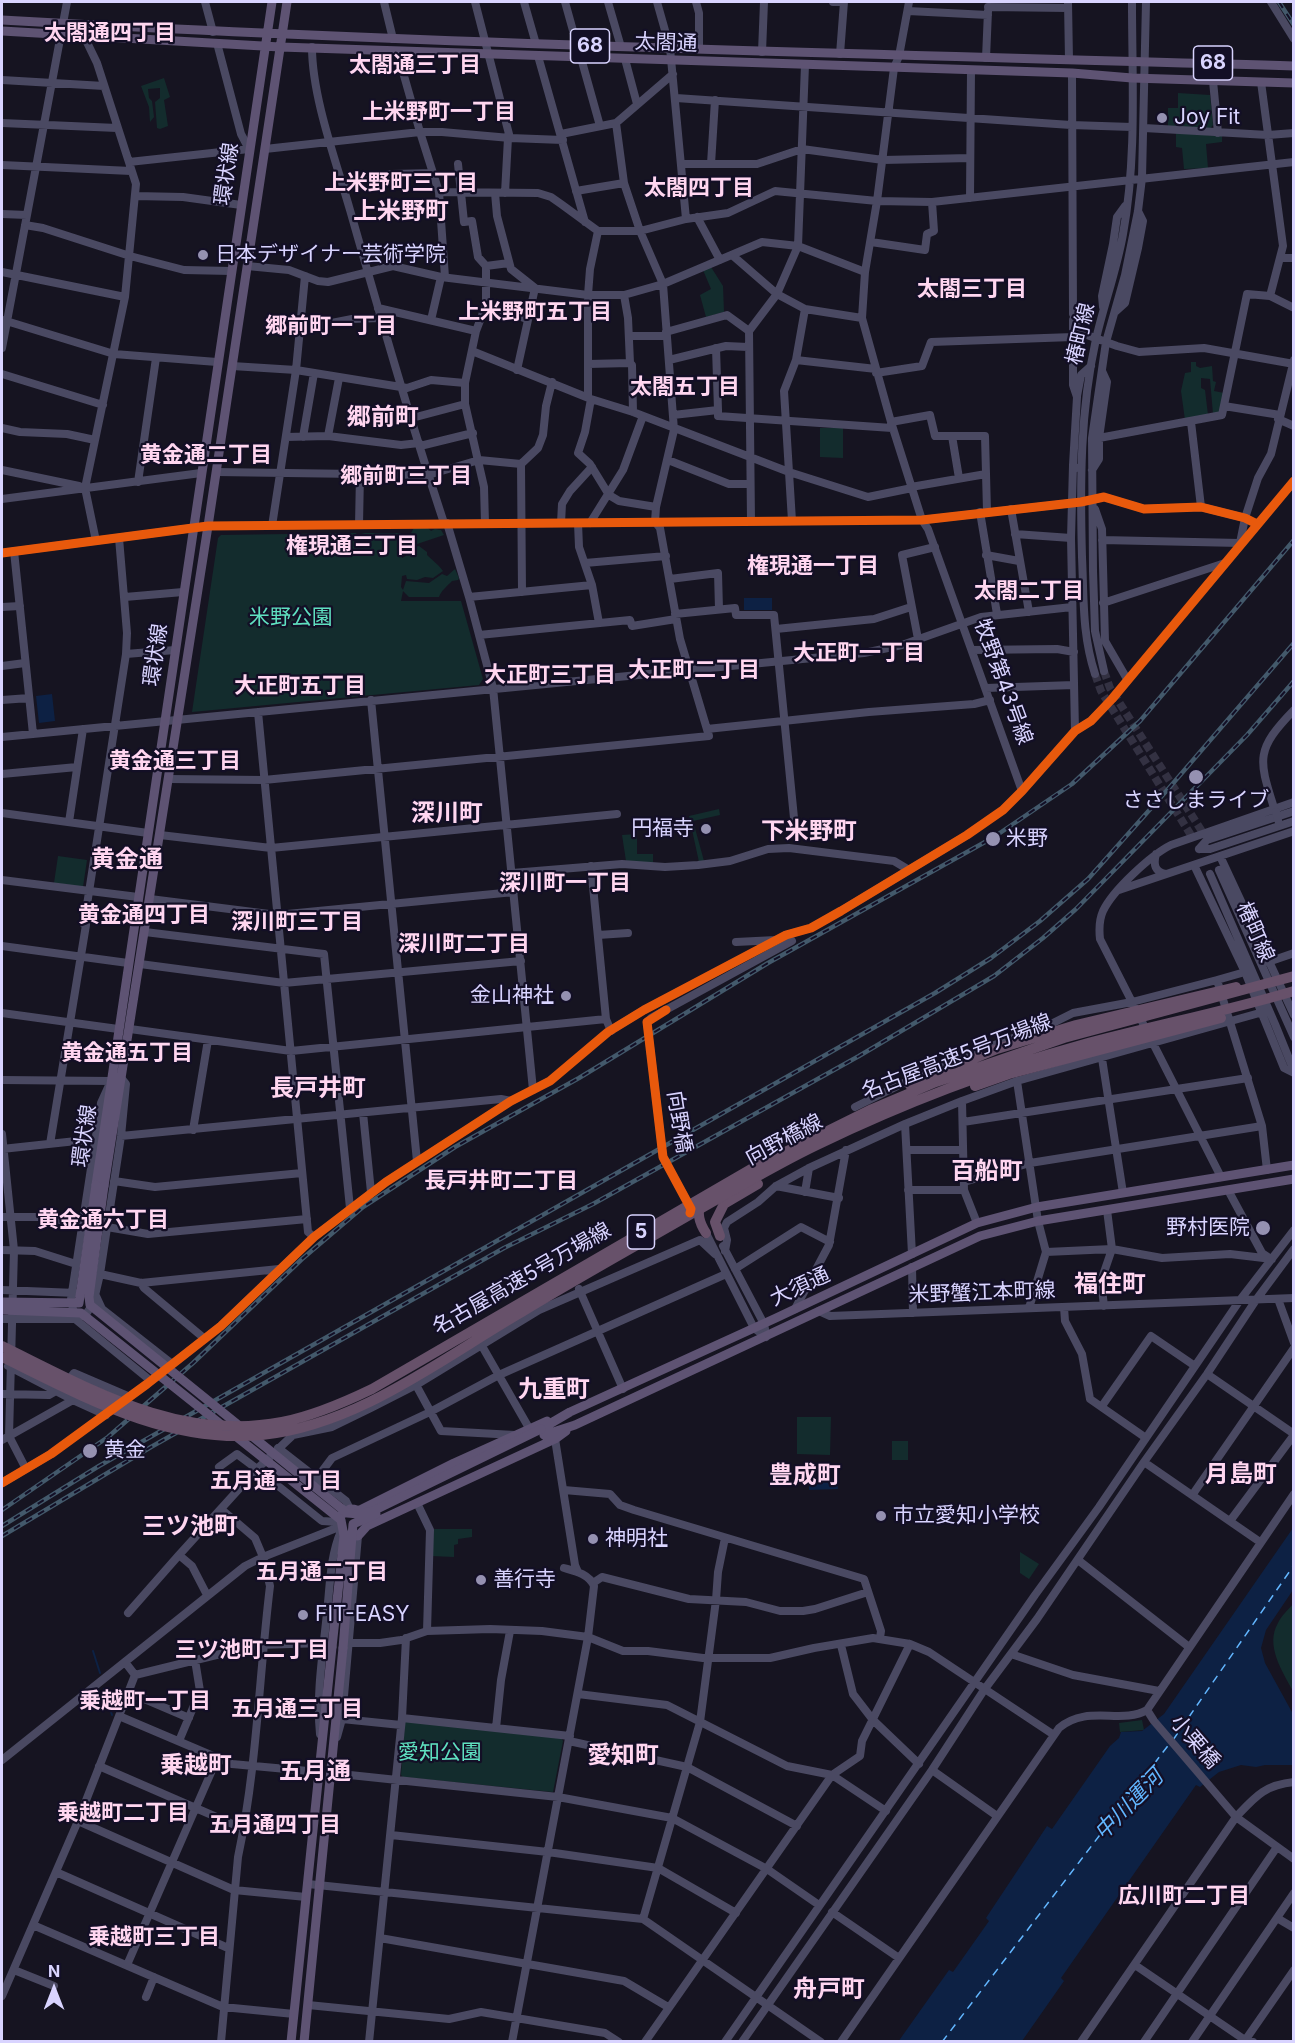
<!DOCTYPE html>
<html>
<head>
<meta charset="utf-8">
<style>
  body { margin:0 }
  #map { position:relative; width:1295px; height:2043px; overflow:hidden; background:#161421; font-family:Inter,sans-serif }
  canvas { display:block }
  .frame { position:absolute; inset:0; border:3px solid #d9d4ff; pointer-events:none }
  .north { position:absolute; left:24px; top:1959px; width:60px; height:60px; -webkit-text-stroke:4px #130f26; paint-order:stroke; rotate:0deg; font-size:16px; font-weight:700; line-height:24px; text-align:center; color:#d9d4ff }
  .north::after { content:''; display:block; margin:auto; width:21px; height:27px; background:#d9d4ff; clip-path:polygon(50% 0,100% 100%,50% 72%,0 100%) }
</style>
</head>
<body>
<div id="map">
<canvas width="1295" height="2043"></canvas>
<div class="frame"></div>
<div class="north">N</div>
</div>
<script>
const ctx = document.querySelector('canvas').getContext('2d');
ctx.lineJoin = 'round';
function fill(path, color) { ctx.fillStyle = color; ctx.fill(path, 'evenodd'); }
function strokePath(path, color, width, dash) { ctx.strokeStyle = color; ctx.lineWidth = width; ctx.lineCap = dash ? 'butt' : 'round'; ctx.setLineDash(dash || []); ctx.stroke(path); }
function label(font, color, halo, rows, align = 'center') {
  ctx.font = font + ' Inter,"Noto Sans JP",sans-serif'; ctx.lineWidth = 4.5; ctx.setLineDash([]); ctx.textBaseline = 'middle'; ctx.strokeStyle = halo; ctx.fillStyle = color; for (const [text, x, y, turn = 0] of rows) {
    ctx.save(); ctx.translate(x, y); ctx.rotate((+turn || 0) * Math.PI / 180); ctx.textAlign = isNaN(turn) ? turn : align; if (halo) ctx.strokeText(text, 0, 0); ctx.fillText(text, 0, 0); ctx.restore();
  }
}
const green = new Path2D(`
  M164,78L170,97L164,100L168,126L160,129L157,128L155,102L160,98V88L148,89L149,98L152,101L154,117L150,122L149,107L141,86Z
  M1178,93L1210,95L1213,125L1210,129L1168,127V108H1178Z
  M1176,133L1222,136V142L1206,144L1208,168L1184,169L1182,148L1176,147Z
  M711,267L723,286L724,312L706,317L700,295L711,289L703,270Z
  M1191,362H1196V366L1200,368L1212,366L1213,381L1216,382L1214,391L1224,393L1221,411L1213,414L1210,379L1201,378V388L1205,390L1208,415L1185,420L1181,391L1185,373L1191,372Z
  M820,428H843V458L820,457Z
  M417,527H427L431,531L435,529L441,530L444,535L417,544L415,537L411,533L414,528Z
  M356,533L357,535L365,533H401L402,558L406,556L405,552L412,551L414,547L419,546L427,552V555C431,559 438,564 443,571L433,578L425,577L417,580L407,579L406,575L402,576L401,587L403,590L406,581L429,583L442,574L447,576L455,569L459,578L458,580L452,581C447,586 441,591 439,597H409L403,591L401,601H461L483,679L479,685L192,712L218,538L221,535Z
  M719,809L720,815L693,821L704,861L699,862L689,816Z
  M637,834V854H653V863L626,861L622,835Z
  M58,856L87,860L83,887L54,883Z
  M797,1417H831L830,1455L797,1454Z
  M892,1441H908V1460H892Z
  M431,1529H472V1537L458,1539V1544L454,1545V1557L431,1556Z
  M1020,1552L1039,1564L1029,1579L1020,1573Z
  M1293,1604V1691C1282,1671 1265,1645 1278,1623C1281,1616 1288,1610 1293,1604Z
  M1142,1720L1144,1730L1120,1732L1119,1723Z
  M407,1721L561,1738L563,1741L553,1792L403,1777L401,1775L405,1722Z`);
const water = new Path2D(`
  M744,598H772V610H744Z
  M52,694L55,721L39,723L36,696Z
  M837,1478L838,1489L809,1490V1479Z
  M1293,1528V1590L1266,1630L1261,1648L1265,1663L1293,1714V1765H1265L1256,1767L1241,1765L1219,1772L1200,1787L1196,1785L1061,1978L1064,1981L1022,2041L898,2042L949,1970L953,1972L989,1921L986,1918L1047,1826L1052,1829L1110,1746L1119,1738L1121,1732L1142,1731L1164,1714Z`);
const stream = new Path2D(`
  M93,1651L100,1673
  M104,1689L112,1715`);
const ferry = new Path2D(`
  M1173,1740L1294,1565
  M942,2042L1170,1743`);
const minorTunnel = new Path2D(`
  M1104,671L1110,688L1205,836
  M1095,674L1101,691L1194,840`);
const minor = new Path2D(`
  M205,2L213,32
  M384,2L393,39
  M475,2L510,138
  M524,2L536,44
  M565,2L577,45
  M608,2L621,47
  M657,2L670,48L686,219
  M696,2L699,13V49
  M833,2H844
  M909,2L899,56L894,68L877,201L865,272L862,318L891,422L922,520L928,529L1022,791
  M1068,2L1069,60
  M1271,2L1294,39
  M988,7L1068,8
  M908,11L988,15
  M83,34L97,63L136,184L125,297L85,488L96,541
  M312,47C312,97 336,161 350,210C380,315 410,420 444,523
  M397,51L420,132L439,192L445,277
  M762,52L764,2
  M840,54L844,2
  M538,56L585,222
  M581,58L600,126
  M986,58L988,11
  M625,59L637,104
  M1072,73L1073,314L1081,330L1087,335L1117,346L1139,352L1204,348L1294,364
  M2,80L104,86
  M1213,81L1218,133
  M1261,82L1283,246L1270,296
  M676,98L1071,125L1132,127
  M2,123L117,128
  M1144,128L1268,135L1294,133
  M561,134L616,123L673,74
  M265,149L420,132H442L510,138L563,140
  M129,162L249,149L241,134L217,43
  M458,164L464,222L472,221L478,257L486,266V305L476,331L465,383V404L484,487L485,523
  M681,164H757L802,149L883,160L970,158
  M711,164L715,100
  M2,165L131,171
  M343,183L392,174L433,173
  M576,191L624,183
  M439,192L538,193L551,197L561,204L598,231H640L686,219L728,213L775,191L877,201L932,202L1294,162
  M495,193L497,216L511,269L535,288L517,370
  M505,193L508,138
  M135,196L183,197L241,205
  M970,198L971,70
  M2,214L27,215
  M697,217L720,260
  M25,225L43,228L130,256L184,270L231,271
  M871,242L925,250L927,234L934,231L932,202
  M732,255L777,294L805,309L862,318
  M1280,258H1294
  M247,266L289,270L318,281L328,282L393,266L441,277L588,295H624L663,284L762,242L798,246L865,272
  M486,266L509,263
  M2,272L125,297
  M624,295L628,318L630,363L632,365L633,412
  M486,305L527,319
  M1103,307L1102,296L1113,244L1117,217L1125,206
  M378,308L476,331
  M1115,312L1125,303L1138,248L1143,221L1138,211
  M3,320L114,354L217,362
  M431,320L441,277
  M1073,320V385L1077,397L1073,465L1076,468
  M301,329L352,319L380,318
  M666,332L727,315L749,331
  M629,336H666
  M2,348L67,2
  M716,348L718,410
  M472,351L591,399L633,412L789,472L868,497L912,488
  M669,360L726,346L748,347
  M796,360L876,369
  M588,364L630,363
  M232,366L296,370L407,388L431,380L465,383
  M876,373L922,366L931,342L1073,337
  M2,374L103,405
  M633,386L670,383
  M1077,396L1081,375L1091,366
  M588,397V295L590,269L598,231
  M591,399L585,432L578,453L590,464L609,495L619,501L656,507
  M1224,406L1280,415
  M673,415L718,410V416L892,428
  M412,418L465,404
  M1278,419L1294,426
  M891,422L930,415L935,436H985L987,511
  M1191,422L1201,507
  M2,428L20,432L67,434L95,440
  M328,436L339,378
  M952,436L959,478
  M286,437L328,436L401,445L419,443
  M303,437L314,373
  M1099,438L1222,415L1247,294L1270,296L1294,308
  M420,446L473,433
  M668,460L729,484H750
  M521,464L538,448L543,435L546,406L552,382
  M1073,465L1071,538L1075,731
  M2,470L79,486
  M1092,470L1099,459V438L1107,382L1102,371
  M216,472L428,475L479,460L521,464L522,592
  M138,482L156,358
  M911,487L986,474
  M2,499L201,473
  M1011,509L1029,612
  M1095,509L1102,529L1105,641L1127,679
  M980,512L997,614
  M751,521L749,331L777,294L798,246L805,65
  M792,521L784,391L796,360L805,309
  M447,523L469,597L493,688L533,1090
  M561,523L562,504L570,491L592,467
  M578,523L579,547L592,585L599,623
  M590,523L623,470L643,416
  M359,525L360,474
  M272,526L296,370L305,276
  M1015,534L1071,538
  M1102,540L1240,543L1245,518L1258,478L1271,454L1294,360
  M14,551L33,734
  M2,553L208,526L922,520L1081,502L1104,497L1144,509L1201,507L1245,518L1257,524
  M986,555L1019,561
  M585,563L666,556
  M670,579L718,573L719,609
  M125,597L183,592
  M469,597L592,585
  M1103,603L1225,563
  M2,607L20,606
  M675,614L735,608L736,615H774L794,818
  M776,629L874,619L911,607
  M479,635L630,620L632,626L676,619
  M918,639L902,555L935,547
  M972,650L1057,649L1074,652
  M126,654L175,650
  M2,666L25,663
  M1104,671L1095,631L1093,571L1092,438L1106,342L1125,275L1138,211L1142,178L1146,2
  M1095,674C1082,634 1084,599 1082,557C1080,484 1080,411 1096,339C1104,304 1117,269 1123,234C1137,158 1132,78 1132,2
  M986,688L1074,685
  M2,700L29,698
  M371,700L417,1161
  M258,712L308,1232L314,1237
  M707,729L869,712L974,704L990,700
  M2,737L864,653L902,645L981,617L1072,607
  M2,774L77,767
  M169,779L264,780L709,736L680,639L660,528L655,522L656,507L674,430L663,284L640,231L624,183L616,123
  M1275,811C1259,760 1254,751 1294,710
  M2,813L148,833
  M69,822L83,729
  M160,835L271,848L617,814
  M1199,849L1207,840L1294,811
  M1199,849H1210L1294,821
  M1156,854C1153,865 1155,872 1166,874
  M1220,856L1294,1015
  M1194,865L1245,972L1284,1068L1294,1073
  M591,866L606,1019L611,1031
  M1219,870L1294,1037
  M512,873L622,864L665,867L698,865L730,861L768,849L789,848L894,861L909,870
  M1210,874L1275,1024L1294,1071
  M2,880L138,897
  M1119,890L1294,831
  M150,899L277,915L514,892
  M84,924L126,654L127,633L119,538
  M145,932L324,954L350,1208
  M598,935L628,933
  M736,942L776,940
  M2,946L128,963
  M1268,962L1294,953
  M140,964L284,983L521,961
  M1217,980L1245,972
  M2,1013L118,1029
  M130,1029L291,1051L606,1019
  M648,1030L647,1022L651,1018L792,941
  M1101,1052L1123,1193
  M2,1080L111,1081L101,1103L71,1299L75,1319L151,1381
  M1017,1081L1038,1221L1046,1252L1029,1308
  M962,1101L964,1190L977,1223
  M855,1107L936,1067L1053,1023L1073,1013L1132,1002L1217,980L1262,1126L1267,1170
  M363,1113L371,1192
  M963,1122L1248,1078
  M905,1124L912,1254
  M193,1130L208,1040
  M2,1134L14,1250L9,1436L26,1469
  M121,1136L501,1099L511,1101
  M50,1144L86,925
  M2,1149L95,1139
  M907,1150H963
  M1221,1177L1100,939C1099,930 1099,920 1103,911C1113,890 1151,855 1171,845L1294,802
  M114,1181L155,1187L302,1173
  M964,1182L1030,1163L1262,1126
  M776,1186L839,1198
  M908,1190H964
  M1228,1190L1262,1253L1268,1257
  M805,1192L809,1168
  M2,1217H38L82,1223
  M107,1227L148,1234L307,1219
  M706,1233L754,1328L766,1337
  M723,1246L764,1324L765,1329
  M2,1250L35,1251L76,1264
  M725,1251L727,1240L724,1228L727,1222L758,1202L776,1186L809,1168L905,1124L962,1101L1017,1081L1263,1012
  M1046,1252L1112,1249L1162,1258L1230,1254L1272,1259
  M912,1267L913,1313
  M735,1269L801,1227L830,1242
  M100,1274L141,1283L279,1269
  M141,1283L144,1288L205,1339
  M579,1289L623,1389
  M2,1290L76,1293
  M96,1296L102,1309L172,1364
  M1278,1299L1294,1343
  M1104,1306L1101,1281L1112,1249L1107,1210
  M1064,1307L1065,1321L1082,1354L1090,1399L1146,1438
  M795,1309L829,1245L846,1150
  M819,1311L830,1316L1294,1298
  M2,1319H75L86,1314L93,1304L100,1274L121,1136L126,1084L122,1079
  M482,1346L529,1428
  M8,1366L73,1400L106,1415
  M1207,1374L1294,1434
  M67,1382L74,1373L130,1397
  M416,1385L441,1431L515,1435
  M2,1394L49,1395L56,1391
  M1102,1406L1151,1336L1195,1366
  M555,1439L575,1565L578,1572
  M2,1440L73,1400
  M278,1448L346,1501L350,1509
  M1144,1462L1260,1542
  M317,1478L332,1458L430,1412L499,1375L726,1274
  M2,1483L51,1454L147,1384L221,1326L314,1237L386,1182L511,1101L550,1081L608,1032L644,1010L786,935L811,928L841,911L967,835L1003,810L1022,791L1075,731L1091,721L1112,699L1294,481
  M564,1490L610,1494L620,1505L634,1510L864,1579L881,1631L880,1638
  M1193,1494L1294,1348
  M417,1503L430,1530L427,1631
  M1230,1521L1294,1435
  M338,1522L322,1521L257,1469L293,1435L332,1427L371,1408L416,1385L539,1310L700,1240L715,1254
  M179,1555L257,1469L237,1454L219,1467
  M1078,1560L1189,1647
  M593,1583L602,1577L689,1599L746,1602L780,1611H803L815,1609L868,1592
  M128,1613L179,1555L192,1566L207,1595
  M349,1643H380L401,1640L427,1631L490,1629L542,1631L588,1637L623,1651H648L703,1658H770L814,1648L873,1638L910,1644L929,1652L1054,1735
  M841,1645L853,1694L873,1720L919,1764
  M1011,1654L1073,1675L1159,1691
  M135,1675L257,1645L324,1643
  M128,1692L189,1718
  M578,1694L667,1705L787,1766L832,1775L886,1811
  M1147,1710L1154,1721L1236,1817L1294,1859
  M119,1716L232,1764L319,1772
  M402,1718L570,1736
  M342,1719L401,1725
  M496,1728L501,1680L510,1631
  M320,1734C316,1694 323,1653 327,1613C330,1586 330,1556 341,1531
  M337,1737L342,1719L358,1536
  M179,1741L200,1691L195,1660
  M569,1741L687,1767L797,1826
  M2,1760L245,1566L263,1557L339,1527
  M99,1766L244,1829
  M932,1770L997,1816
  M331,1773L558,1797L672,1818L767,1869L819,1905
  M78,1821L234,1890L306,1897
  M391,1835L548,1852L658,1868L736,1913
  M56,1872L228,1948
  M308,1884L643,1919L821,2042
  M832,1912L899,1958
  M1277,1918L1294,1928
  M643,1919L700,1722L716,1600L718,1572L725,1538
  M33,1925L223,2007L294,2014
  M380,1938L624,1981L668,2007
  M127,1965L217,1759
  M1135,1965L1245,2040L1253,2042
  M14,1970L54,1986
  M2,1996L78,1821L135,1675L125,1662
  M146,1997L154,1977
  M308,2005L449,2019L481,2012L605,2033L619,2042
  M221,2042L238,1857C257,1768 259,1676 270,1586L263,1557L255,1538L221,1509
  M369,2042L402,1718L406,1638
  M512,2042L588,1637L594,1586C589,1574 575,1571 564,1568
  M645,2042L832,1775L860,1756L862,1741L910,1644
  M725,2042L1035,1595L1099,1507L1240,1300L1294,1230
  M742,2042L932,1770L984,1690L1037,1619L1144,1462L1207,1374L1256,1300L1294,1249
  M841,2042L1059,1728C1088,1704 1121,1725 1147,1710L1294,1494
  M1081,2042L1236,1817C1255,1797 1264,1785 1294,1782
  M1144,2042L1277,1847
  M1192,2042L1294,1893
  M1244,2042L1294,1970`);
const major = new Path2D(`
  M2,20C432,44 863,54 1294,66
  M2,31L280,47L1072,73L1132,78L1294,83
  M96,1185L272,2
  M104,1186L208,526L287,2
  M541,1429L570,1412L776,1318L977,1223L1037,1207L1294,1165
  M544,1435L575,1425L980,1236L1038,1221L1294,1179
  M360,1510L454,1463L547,1421
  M341,1515L350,1509C361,1509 368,1515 367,1526
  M346,1535L358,1536L367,1526L555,1439L566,1431
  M291,2042L332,1647
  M304,2042L343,1648`);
const highway = new Path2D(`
  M701,1203C696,1214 700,1224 706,1233
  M720,1236L715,1222L724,1204L758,1184`);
const rail = new Path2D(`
  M1279,2L1294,25
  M2,1510L108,1437L193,1363L302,1259L363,1207L455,1147L579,1078L768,963L994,837L1072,784L1140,721L1294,540
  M2,1526L99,1466L935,993L991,958L1040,921L1088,879L1169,788L1294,643
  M2,1536L151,1447L504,1248L593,1204L859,1056L994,976L1043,938L1076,909L1247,735L1294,681`);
const minorBridge = new Path2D(`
  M1276,812L1278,820
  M648,1030L663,1157L690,1207`);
const majorBridge = new Path2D(`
  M104,1186L89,1297L90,1305L347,1513L359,1514L373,1511L541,1429
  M2,1302L79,1303L96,1185
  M2,1310L81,1313L341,1520L344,1536L332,1647
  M343,1648L353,1524L376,1514`);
const highwayBridge = new Path2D(`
  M910,1085L997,1049L1076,1025L1236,987
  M975,1086L1009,1074L1221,1018
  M2,1346C90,1389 179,1442 282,1422C313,1416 343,1403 372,1389L751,1169L872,1109L936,1082L1064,1038L1294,976
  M2,1357C84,1397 167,1444 262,1435C358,1425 441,1359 522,1312C578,1278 636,1246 693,1213C734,1190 775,1165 817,1145C902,1104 990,1070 1081,1045C1152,1026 1223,1012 1294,991`);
const cycleway = new Path2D(`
  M2,553L208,526L922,520L1081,502L1104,497L1144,509L1201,507L1245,518L1257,524
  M666,1010L647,1022L663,1157L691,1209L690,1213
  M2,1483L51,1454L147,1384L221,1326L314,1237L386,1182L511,1101L550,1081L608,1032L644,1010L786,935L811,928L841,911L967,835L1003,810L1022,791L1075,731L1091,721L1112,699L1294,481`);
const markers = [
  [1162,118,6,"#9591b1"],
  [203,255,6,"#9591b1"],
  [1196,777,8,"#9591b1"],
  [706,829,6,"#9591b1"],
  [993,839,8,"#9591b1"],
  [566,996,6,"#9591b1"],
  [1263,1228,8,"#9591b1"],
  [90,1451,8,"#9591b1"],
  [881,1516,6,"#9591b1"],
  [593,1539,6,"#9591b1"],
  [481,1580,6,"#9591b1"],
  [303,1615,6,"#9591b1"]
];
const shields = [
  [590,46,39],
  [1213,63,39],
  [641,1232,27]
];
const shieldNames = [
  ["68",590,46],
  ["68",1213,63],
  ["5",641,1232]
];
const streetNames = [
  ["太閤通",666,43,2],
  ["環状線",227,174,-82],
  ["椿町線",1081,334,-77],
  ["環状線",156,655,-82],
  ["牧野第43号線",1003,682,70],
  ["椿町線",1255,932,66],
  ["名古屋高速5号万場線",957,1057,-21],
  ["向野橋",679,1122,81],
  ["環状線",85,1136,-82],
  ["向野橋線",784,1140,-28],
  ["名古屋高速5号万場線",522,1279,-30],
  ["大須通",800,1287,-25],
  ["米野蟹江本町線",982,1293,-2],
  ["小栗橋",1195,1742,49]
];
const poiNames = [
  ["Joy Fit",1174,118],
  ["日本デザイナー芸術学院",215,255],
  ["ささしまライブ",1196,801,"center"],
  ["円福寺",694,829,"right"],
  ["米野",1006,839],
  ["金山神社",554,996,"right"],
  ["野村医院",1250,1228,"right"],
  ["黄金",104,1451],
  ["市立愛知小学校",893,1516],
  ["神明社",605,1539],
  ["善行寺",493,1580],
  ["FIT-EASY",315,1615]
];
const parkNames = [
  ["米野公園",291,618],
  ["愛知公園",440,1753]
];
const neighbourhoodNames = [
  ["太閤通四丁目",110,33],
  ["太閤通三丁目",415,65],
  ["上米野町一丁目",439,112],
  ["上米野町三丁目",401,183],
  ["太閤四丁目",699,188],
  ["太閤三丁目",972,289],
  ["上米野町五丁目",535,312],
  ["郷前町一丁目",331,326],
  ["太閤五丁目",685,387],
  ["黄金通二丁目",206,455],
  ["郷前町三丁目",406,476],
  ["権現通三丁目",352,546],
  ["権現通一丁目",813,566],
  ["太閤二丁目",1029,591],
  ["大正町一丁目",859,653],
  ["大正町二丁目",694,670],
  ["大正町三丁目",550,675],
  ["大正町五丁目",300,686],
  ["黄金通三丁目",175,761],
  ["深川町一丁目",565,883],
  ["黄金通四丁目",144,915],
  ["深川町三丁目",297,922],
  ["深川町二丁目",464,944],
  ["黄金通五丁目",127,1053],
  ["長戸井町二丁目",501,1181],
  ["黄金通六丁目",103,1220],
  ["五月通一丁目",276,1481],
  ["五月通二丁目",322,1572],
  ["三ツ池町二丁目",252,1650],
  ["乗越町一丁目",145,1701],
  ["五月通三丁目",297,1709],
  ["乗越町二丁目",123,1813],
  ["五月通四丁目",275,1825],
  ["広川町二丁目",1184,1896],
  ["乗越町三丁目",154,1937]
];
const waterNames = [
  ["中川運河",1129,1805,-46]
];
const quarterNames = [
  ["上米野町",401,212],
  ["郷前町",383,418],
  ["深川町",447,814],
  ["下米野町",809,832],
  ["黄金通",127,860],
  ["長戸井町",318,1089],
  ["百船町",987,1172],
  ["福住町",1110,1285],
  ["九重町",554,1390],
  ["月島町",1241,1475],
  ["豊成町",805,1476],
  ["三ツ池町",190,1527],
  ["愛知町",623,1756],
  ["乗越町",196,1766],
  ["五月通",315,1772],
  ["舟戸町",829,1990]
];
fill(green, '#132c2d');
fill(water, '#0d2144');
strokePath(stream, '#0d2144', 2);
strokePath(ferry, '#62b6ff', 1.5, [8, 6]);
strokePath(minorTunnel, '#333142', 8, [8, 4]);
strokePath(minor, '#4a4962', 8);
strokePath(major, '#5e5373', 9);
strokePath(highway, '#67516a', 10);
strokePath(rail, '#43596b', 4.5);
strokePath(rail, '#130f26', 2, [7]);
strokePath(minorBridge, '#4a4962', 8);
strokePath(majorBridge, '#5e5373', 9);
strokePath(highwayBridge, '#67516a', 10);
strokePath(cycleway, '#e8590c', 9);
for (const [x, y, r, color] of markers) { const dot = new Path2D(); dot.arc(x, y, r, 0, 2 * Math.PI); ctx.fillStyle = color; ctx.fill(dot); strokePath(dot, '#130f26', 2); }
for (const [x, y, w] of shields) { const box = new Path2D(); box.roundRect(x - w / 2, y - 17, w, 34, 4.5); ctx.fillStyle = '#130f26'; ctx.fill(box); strokePath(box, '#d9d4ff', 1.5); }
label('bold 20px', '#d9d4ff', null, shieldNames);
label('21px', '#d9d4ff', '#130f26', streetNames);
label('21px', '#d9d4ff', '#130f26', poiNames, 'left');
label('21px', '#5fe0c0', '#130f26', parkNames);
label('bold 22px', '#ffd6f0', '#130f26', neighbourhoodNames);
label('italic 22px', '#62b6ff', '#130f26', waterNames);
label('bold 24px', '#ffd6f0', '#130f26', quarterNames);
</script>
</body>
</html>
